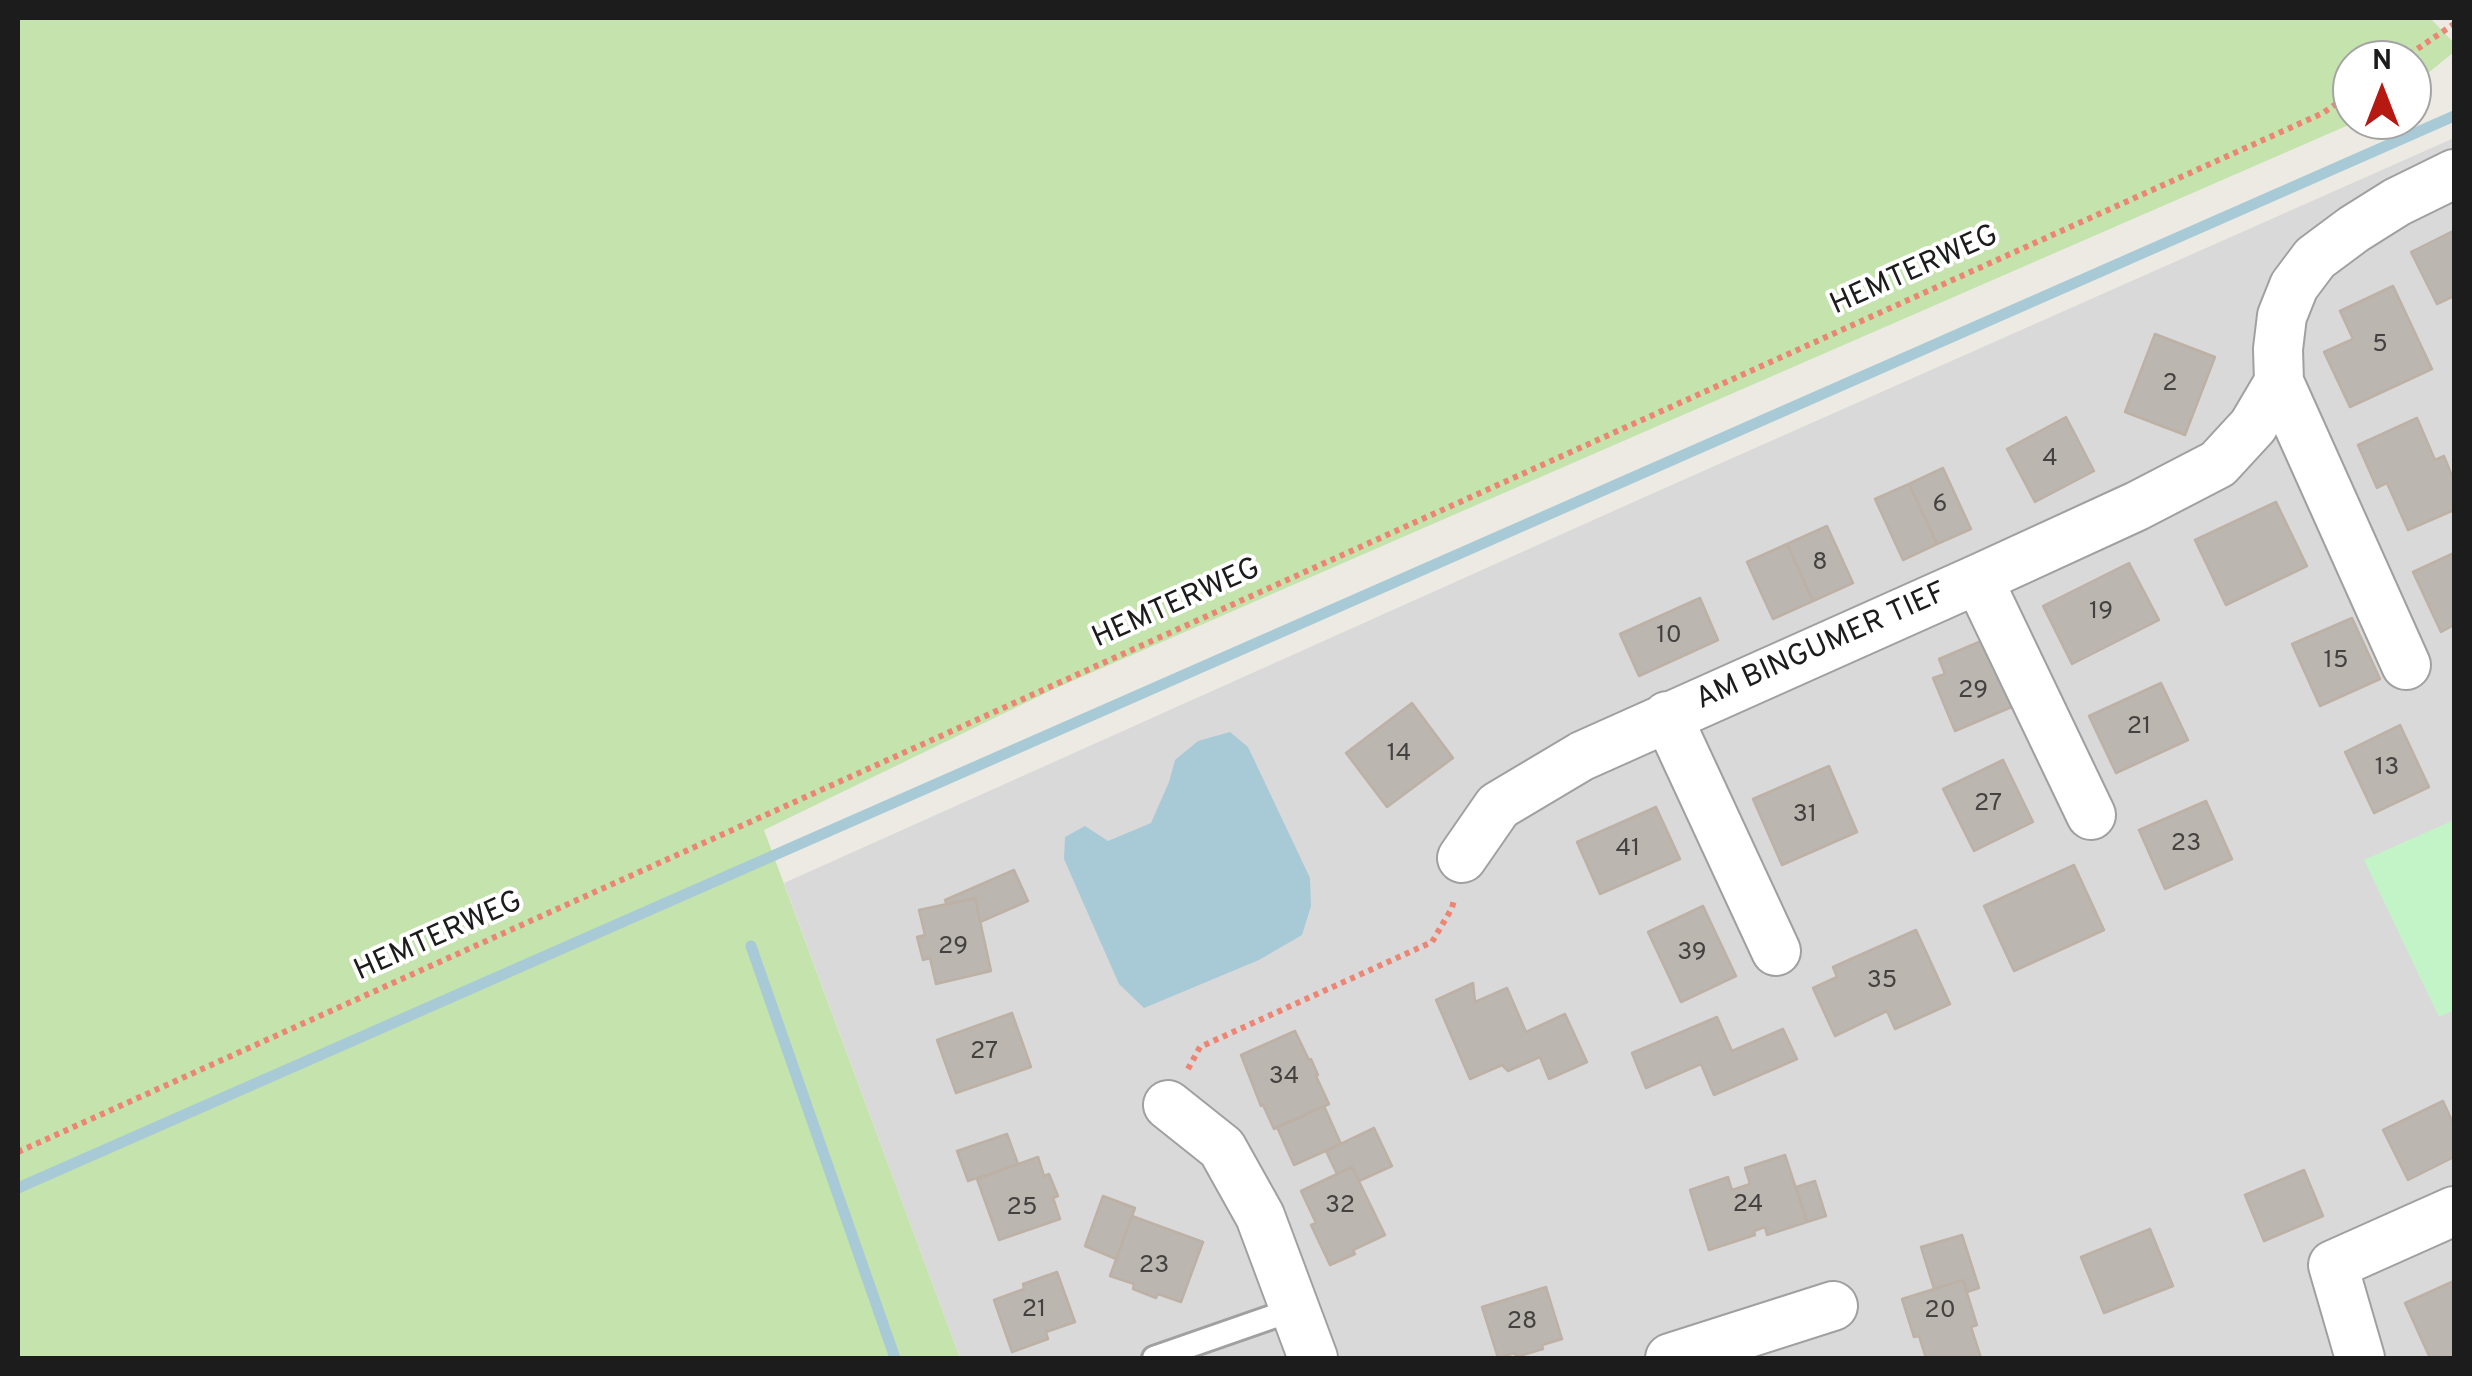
<!DOCTYPE html>
<html>
<head>
<meta charset="utf-8">
<style>
  body { margin:0 }
  #map { position:relative; width:2472px; height:1376px; overflow:hidden; background:#eceae3; font-family:Overpass,sans-serif }
  canvas { display:block }
  .frame { position:absolute; inset:0; border:20px solid #1c1c1c; pointer-events:none }
  .north { position:absolute; left:2332px; top:40px; width:100px; height:100px; box-sizing:border-box; background:#fff; border:2px solid #a4a4a4; border-radius:50%; rotate:0deg; font-size:28px; font-weight:700; line-height:40px; text-align:center; color:#1c1c1c }
  .north::after { content:''; display:block; margin:auto; width:35px; height:45px; background:#b61912; clip-path:polygon(50% 0,100% 100%,50% 72%,0 100%) }
</style>
</head>
<body>
<div id="map">
<canvas width="2472" height="1376"></canvas>
<div class="frame"></div>
<div class="north">N</div>
</div>
<script>
const ctx = document.querySelector('canvas').getContext('2d');
ctx.lineJoin = 'round';
function fill(path, color) { ctx.fillStyle = color; ctx.fill(path, 'evenodd'); }
function strokePath(path, color, width, dash) { ctx.strokeStyle = color; ctx.lineWidth = width; ctx.lineCap = dash ? 'butt' : 'round'; ctx.setLineDash(dash || []); ctx.stroke(path); }
function label(font, color, halo, rows, align = 'center') {
  ctx.font = font + ' Overpass,sans-serif'; ctx.lineWidth = 8; ctx.setLineDash([]); ctx.textBaseline = 'middle'; ctx.strokeStyle = halo; ctx.fillStyle = color; for (const [text, x, y, turn = 0] of rows) {
    ctx.save(); ctx.translate(x, y); ctx.rotate((+turn || 0) * Math.PI / 180); ctx.textAlign = isNaN(turn) ? turn : align; if (halo) ctx.strokeText(text, 0, 0); ctx.fillText(text, 0, 0); ctx.restore();
  }
}
const residential = new Path2D(`
  M2454,138V1358H960L784,883L1638,500Z`);
const grass = new Path2D(`
  M18,18H2430L2454,43V52L2412,86V60H2352V120H2360L1054,689L764,830L960,1358H18Z`);
const park = new Path2D(`
  M2454,820V1010L2439,1017L2364,860Z`);
const water = new Path2D(`
  M1230,732L1248,747L1310,878L1311,906L1302,935L1259,960L1144,1008L1119,984L1064,859L1065,837L1085,826L1108,841L1151,823L1169,782L1175,760L1198,741Z`);
const stream = new Path2D(`
  M751,946L895,1358
  M18,1188L2454,116`);
const building = new Path2D(`
  M2453,231L2454,296L2437,304L2411,252Z
  M2393,286L2432,369L2350,407L2324,352L2353,339L2340,311Z
  M2155,334L2215,357L2185,435L2125,412Z
  M2066,417L2094,471L2035,502L2007,449Z
  M2417,418L2435,460L2444,456L2454,481V510L2408,530L2387,483L2377,488L2358,445Z
  M1943,468L1971,529L1937,544L1909,484Z
  M1909,484L1937,544L1903,560L1875,499Z
  M2276,502L2307,566L2226,605L2195,540Z
  M1827,526L1853,583L1813,601L1787,544Z
  M1787,544L1813,601L1773,619L1747,562Z
  M2454,553V625L2441,632L2413,572Z
  M2129,563L2159,620L2072,664L2043,606Z
  M1700,598L1718,640L1639,676L1620,634Z
  M2352,618L2380,679L2320,706L2292,644Z
  M1986,639L2014,706L1955,731L1933,678L1945,674L1939,659Z
  M2161,683L2188,740L2116,773L2089,716Z
  M1412,703L1453,758L1387,807L1346,753Z
  M2400,725L2429,787L2374,813L2345,752Z
  M2003,760L2033,822L1974,851L1943,789Z
  M1829,766L1857,832L1782,865L1753,799Z
  M2206,801L2232,859L2165,889L2139,830Z
  M1656,807L1680,859L1600,894L1577,842Z
  M2074,865L2104,930L2014,971L1984,906Z
  M1014,870L1028,901L980,922L975,898L947,905L945,900Z
  M975,898L991,971L936,984L930,958L923,960L917,937L925,935L919,910Z
  M1703,906L1736,976L1681,1002L1648,932Z
  M1916,930L1950,1004L1895,1029L1887,1011L1835,1036L1813,988L1837,977L1833,967Z
  M1473,983L1475,1002L1507,988L1526,1032L1565,1014L1587,1062L1549,1079L1540,1057L1508,1071L1502,1065L1470,1079L1436,1000Z
  M1012,1013L1031,1067L956,1093L937,1040Z
  M1717,1017L1732,1051L1783,1029L1797,1059L1714,1095L1701,1064L1646,1088L1632,1053Z
  M1295,1031L1309,1060L1311,1059L1318,1075L1316,1076L1329,1104L1274,1129L1263,1105L1261,1106L1241,1055Z
  M2443,1101L2454,1125V1157L2408,1180L2383,1130Z
  M1324,1106L1341,1144L1294,1165L1277,1127Z
  M1374,1128L1392,1166L1359,1181L1352,1167L1337,1174L1326,1151Z
  M1007,1134L1018,1164L968,1181L957,1151Z
  M1785,1155L1807,1222L1767,1235L1765,1227L1754,1231L1755,1235L1709,1250L1690,1190L1728,1177L1732,1190L1750,1184L1745,1168Z
  M1038,1157L1044,1176L1049,1174L1058,1196L1053,1198L1060,1219L999,1240L977,1179Z
  M1352,1167L1385,1235L1353,1250L1355,1254L1330,1265L1311,1225L1316,1223L1301,1191Z
  M2304,1170L2323,1216L2264,1241L2245,1195Z
  M1815,1181L1826,1216L1807,1222L1796,1187Z
  M1103,1196L1135,1208L1116,1259L1085,1246Z
  M1132,1216L1203,1242L1181,1302L1158,1294L1156,1298L1133,1289L1134,1284L1110,1276Z
  M2150,1229L2173,1286L2104,1313L2081,1257Z
  M1962,1235L1979,1288L1967,1292L1963,1280L1934,1289L1921,1247Z
  M1057,1272L1075,1322L1046,1332L1048,1339L1012,1352L994,1300L1024,1289L1023,1284Z
  M1963,1280L1977,1325L1971,1327L1981,1358H1926L1919,1336L1914,1337L1902,1299Z
  M2454,1281V1357L2430,1358L2405,1303Z
  M1546,1287L1562,1339L1542,1345L1543,1349L1516,1357L1515,1353L1498,1358L1482,1307Z`);
const path = new Path2D(`
  M2401,60L2454,24
  M1188,1069L1200,1047L1432,942L1452,908L1454,900
  M18,1152L2323,113L2352,93`);
const lane = new Path2D(`
  M1154,1358L1295,1309`);
const street = new Path2D(`
  M2279,382L2406,665
  M1978,579L2091,815
  M1667,716L1776,951
  M1462,858L1498,806L1582,756L1978,579L2137,506L2218,464L2253,426L2279,382L2278,349L2282,316L2294,286L2315,258L2354,229L2397,202L2454,174
  M1168,1105L1222,1148L1260,1216L1313,1358
  M1670,1358L1833,1306
  M2360,1358L2333,1265L2454,1211`);
const numberNames = [
  ["5",2380,346],
  ["2",2170,385],
  ["4",2050,460],
  ["6",1940,506],
  ["8",1820,564],
  ["19",2101,613],
  ["10",1669,637],
  ["15",2336,662],
  ["29",1973,692],
  ["21",2139,728],
  ["14",1399,755],
  ["13",2387,769],
  ["27",1988,805],
  ["31",1805,816],
  ["23",2186,845],
  ["41",1628,850],
  ["29",953,948],
  ["39",1692,954],
  ["35",1882,982],
  ["27",984,1053],
  ["34",1284,1078],
  ["24",1748,1206],
  ["32",1340,1207],
  ["25",1022,1209],
  ["23",1154,1267],
  ["21",1034,1311],
  ["20",1940,1312],
  ["28",1522,1323]
];
const streetNames = [
  ["HEMTERWEG",1915,272,-24],
  ["HEMTERWEG",1177,605,-24],
  ["AM BINGUMER TIEF",1822,648,-24],
  ["HEMTERWEG",439,938,-24]
];
fill(residential, '#dad9d9');
fill(grass, '#c5e3ad');
fill(park, '#c3f4c8');
fill(water, '#a7cad6');
strokePath(stream, '#a7cad6', 11);
fill(building, '#bcb6b0');
strokePath(building, '#bdb1a6', 2.5);
strokePath(lane, '#a0a0a0', 28);
strokePath(street, '#a0a0a0', 52);
strokePath(path, '#ec8574', 6, [5, 5]);
strokePath(lane, '#fff', 22);
strokePath(street, '#fff', 48);
label('25px', '#444241', null, numberNames);
label('30px', '#1c1c1c', '#fff', streetNames);
</script>
</body>
</html>
